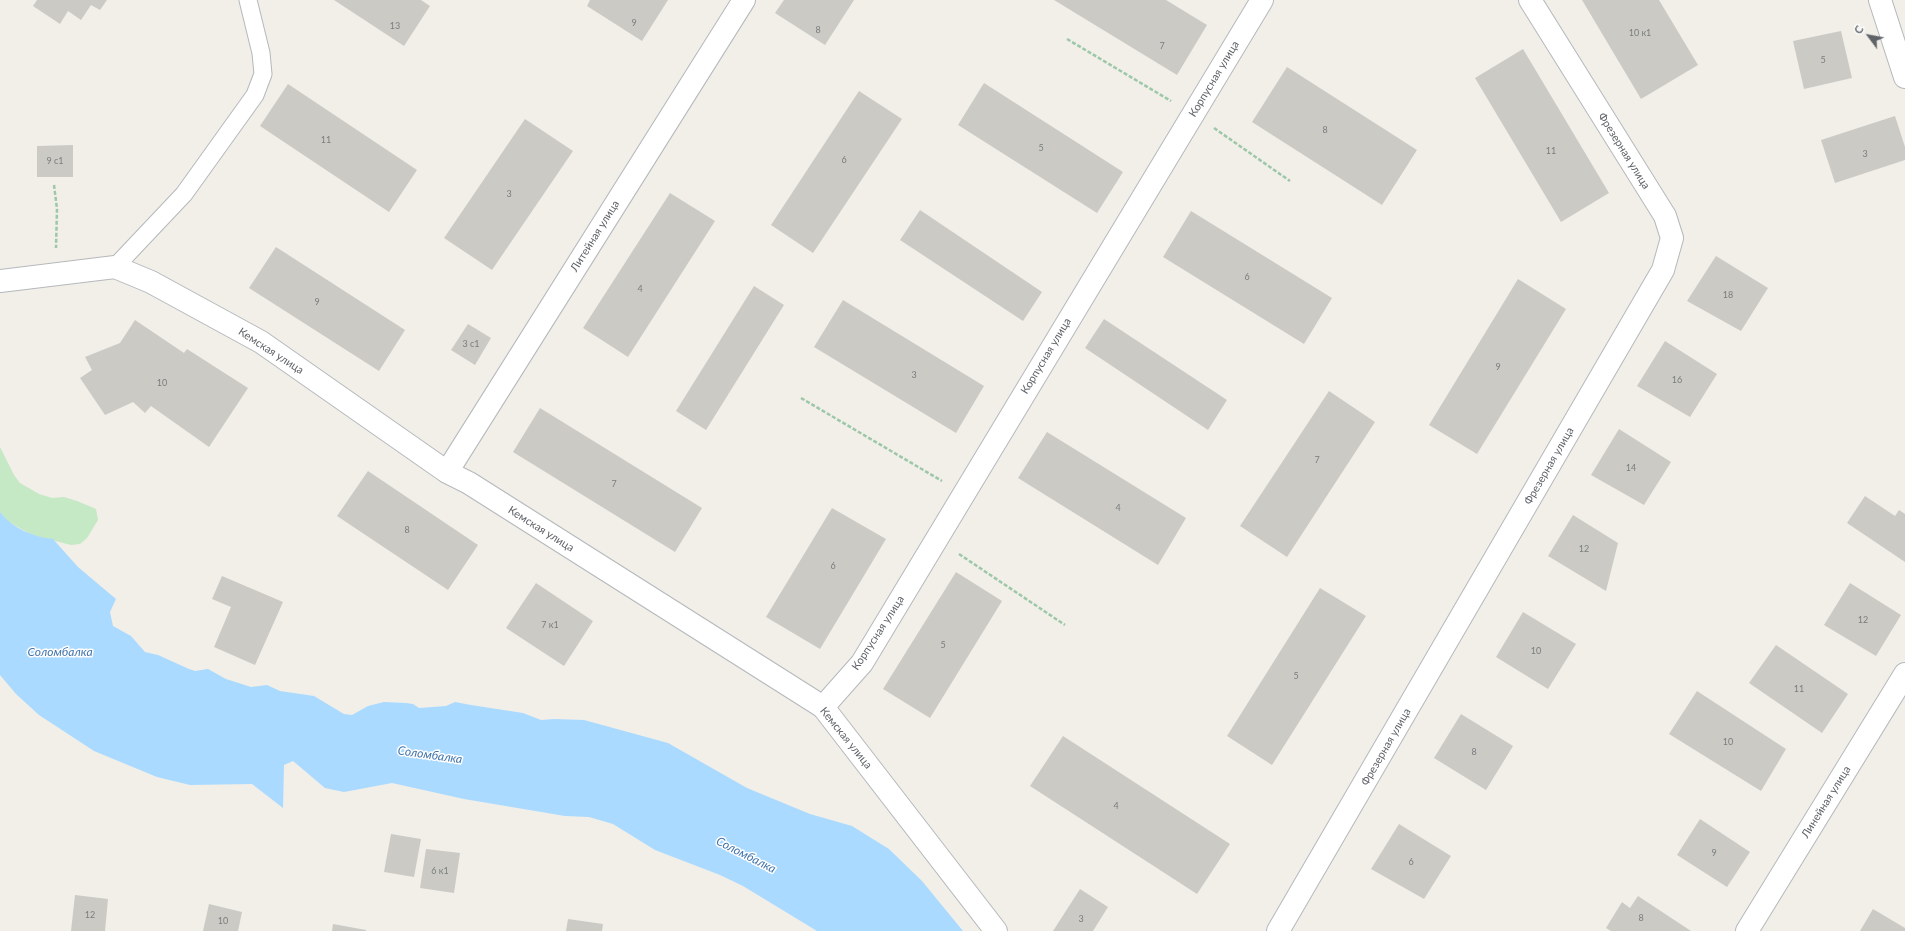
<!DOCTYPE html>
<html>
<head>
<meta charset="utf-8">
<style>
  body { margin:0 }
  #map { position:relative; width:1905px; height:931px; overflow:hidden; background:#f1efe8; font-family:Lato,sans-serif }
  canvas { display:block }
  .north { position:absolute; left:1849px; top:16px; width:40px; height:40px; -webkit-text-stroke:3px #fff; paint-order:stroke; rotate:302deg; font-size:11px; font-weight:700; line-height:16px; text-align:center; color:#5f6368 }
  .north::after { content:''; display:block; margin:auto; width:14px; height:18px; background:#5f6368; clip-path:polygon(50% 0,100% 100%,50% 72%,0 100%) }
</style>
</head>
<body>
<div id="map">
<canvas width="1905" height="931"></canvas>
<div class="north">С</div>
</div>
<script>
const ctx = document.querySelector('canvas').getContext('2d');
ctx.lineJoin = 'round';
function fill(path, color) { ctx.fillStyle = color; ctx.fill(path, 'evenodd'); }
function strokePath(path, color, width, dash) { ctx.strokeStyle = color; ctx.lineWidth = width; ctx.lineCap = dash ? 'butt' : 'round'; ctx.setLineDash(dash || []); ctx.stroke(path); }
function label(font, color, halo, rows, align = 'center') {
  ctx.font = font + ' Lato,sans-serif'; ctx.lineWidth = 3; ctx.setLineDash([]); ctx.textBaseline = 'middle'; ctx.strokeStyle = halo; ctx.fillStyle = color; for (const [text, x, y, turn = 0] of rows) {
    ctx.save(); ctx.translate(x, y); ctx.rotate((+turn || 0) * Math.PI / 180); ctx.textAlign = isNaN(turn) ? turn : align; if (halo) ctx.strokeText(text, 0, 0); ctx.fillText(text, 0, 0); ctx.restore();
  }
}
const green = new Path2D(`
  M0,447L14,475L20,483L39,494L52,498L64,497L77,501L96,509L98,520L87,538L80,544L71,545L32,535L7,521L0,512Z`);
const water = new Path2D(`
  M0,512C12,528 33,537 53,539L78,567L116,599L110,612L113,626L131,636L145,652L158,655L189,669L195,671L208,669L226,679L251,687L267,685L280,691L314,696L344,714L352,715L368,706L384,702L406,703L413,704L419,708L446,706L455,702L471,705L523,713L541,720L554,719L584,720L668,743L747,788L810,814L852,826L889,849L922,881L963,931H817L743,886L720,875L655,850L613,824L589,817L565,816L464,799L392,783L344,792L325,788L293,761L284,765L283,808L252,784L190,785L157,777L94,751L39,715L16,694L0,675Z`);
const building = new Path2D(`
  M37,0H107L100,10L91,5L81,20L68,11L60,24L33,6Z
  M334,0H421L430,6L404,46Z
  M590,0H668L642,41L587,6Z
  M784,0H854L825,45L775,13Z
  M1054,0H1166L1207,25L1177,75Z
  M1582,0H1659L1698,65L1641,99Z
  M1841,31L1852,78L1804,89L1793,41Z
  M1523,49L1609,193L1561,222L1475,78Z
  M1287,67L1417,150L1382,205L1252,122Z
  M984,83L1123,172L1097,213L958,125Z
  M288,84L417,170L389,212L260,126Z
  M859,91L902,119L813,253L771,225Z
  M1895,116L1905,147V160L1835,183L1821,140Z
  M525,119L573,151L492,270L444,238Z
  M73,145V177H37V146Z
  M670,193L715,221L628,357L583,328Z
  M920,210L1042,292L1023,321L900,240Z
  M1191,211L1332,298L1304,344L1163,257Z
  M276,247L405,330L379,371L249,288Z
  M1716,256L1768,288L1741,331L1687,301Z
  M1518,279L1566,309L1477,454L1429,425Z
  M754,286L784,305L706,430L676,411Z
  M843,300L984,386L956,433L814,347Z
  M1104,319L1227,400L1208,430L1085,348Z
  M135,320L184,353L187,349L248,388L209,447L151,406L145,413L133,402L105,415L80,378L92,370L85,357L120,343Z
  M468,324L491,338L475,365L451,350Z
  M1665,341L1717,374L1690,417L1637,386Z
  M1329,391L1375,422L1287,557L1240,526Z
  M540,408L702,508L675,552L513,452Z
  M1619,429L1671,462L1644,505L1591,475Z
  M1047,432L1186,518L1158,565L1018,478Z
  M368,471L478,545L448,590L337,516Z
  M1865,496L1895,516L1899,510L1905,514V562L1847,523Z
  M832,508L886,539L820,649L766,617Z
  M1573,515L1618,543L1606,591L1548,556Z
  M956,572L1002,601L930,718L883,689Z
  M222,576L283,602L255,665L214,647L231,607L212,599Z
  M536,583L593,621L564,666L506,628Z
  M1850,583L1901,615L1876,656L1824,625Z
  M1320,588L1366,616L1272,765L1227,736Z
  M1523,612L1576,644L1548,689L1496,657Z
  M1776,645L1848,694L1822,733L1749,683Z
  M1697,691L1786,749L1761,791L1669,734Z
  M1461,714L1513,746L1486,790L1434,758Z
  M1063,736L1230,844L1197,894L1030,786Z
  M1700,819L1750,852L1727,887L1677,855Z
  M1399,824L1451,856L1424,899L1371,869Z
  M391,834L421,839L414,877L384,872Z
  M426,849L460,853L454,893L420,888Z
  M1080,889L1108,907L1093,931H1053Z
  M75,895L108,899L105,931H71Z
  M1638,896L1691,931H1611L1606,928L1622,902L1630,908Z
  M209,904L242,912L238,931H203Z
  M1873,909L1905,928V931H1860Z
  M568,919L603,924L602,931H566Z
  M333,924L366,930V931H332Z`);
const path = new Path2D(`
  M1067,39L1171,101
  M1214,128L1290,181
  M54,185L57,209L56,248
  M801,398L942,481
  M959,554L1065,625`);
const service = new Path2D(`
  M115,267L184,194L255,95L263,74L261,53L248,0`);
const minor = new Path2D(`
  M1880,0L1905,77
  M823,707L996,931
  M1278,931L1663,270L1672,238L1665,216L1530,0
  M1747,931L1905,674`);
const tertiary = new Path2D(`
  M0,281L115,267L151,282L261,342L447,472L469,483L823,707L862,663L1262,0
  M447,472L744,0`);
const numberNames = [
  ["9",634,23],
  ["13",395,26],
  ["8",818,30],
  ["10 к1",1640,33],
  ["7",1162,46],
  ["5",1823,60],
  ["8",1325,130],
  ["11",326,140],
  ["5",1041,148],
  ["11",1551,151],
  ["3",1865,154],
  ["6",844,160],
  ["9 с1",55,161],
  ["3",509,194],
  ["6",1247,277],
  ["4",640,289],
  ["18",1728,295],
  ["9",317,302],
  ["3 с1",471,344],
  ["9",1498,367],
  ["3",914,375],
  ["16",1677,380],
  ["10",162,383],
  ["7",1317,460],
  ["14",1631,468],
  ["7",614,484],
  ["4",1118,508],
  ["8",407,530],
  ["12",1584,549],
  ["6",833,566],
  ["12",1863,620],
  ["7 к1",550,625],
  ["5",943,645],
  ["10",1536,651],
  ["5",1296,676],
  ["11",1799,689],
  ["10",1728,742],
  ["8",1474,752],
  ["4",1116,806],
  ["9",1714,853],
  ["6",1411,862],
  ["6 к1",440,871],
  ["12",90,915],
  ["8",1641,918],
  ["3",1081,919],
  ["10",223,921]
];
const streetNames = [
  ["Корпусная улица",1214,79,-59],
  ["Фрезерная улица",1624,151,58],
  ["Литейная улица",595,236,-58],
  ["Кемская улица",271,351,33],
  ["Корпусная улица",1046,356,-59],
  ["Фрезерная улица",1549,466,-60],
  ["Кемская улица",541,529,32],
  ["Корпусная улица",878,633,-57],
  ["Кемская улица",846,738,51],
  ["Фрезерная улица",1386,747,-60],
  ["Линейная улица",1826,802,-58]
];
const waterNames = [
  ["Соломбалка",60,652],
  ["Соломбалка",430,755,8],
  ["Соломбалка",746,855,27]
];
fill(green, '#c5e8c5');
fill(water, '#aadaff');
fill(building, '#cccac5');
strokePath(service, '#b5b8bc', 19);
strokePath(minor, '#b5b8bc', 24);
strokePath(tertiary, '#b5b8bc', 24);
strokePath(path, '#9cc7a9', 2.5, [4, 2]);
strokePath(service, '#fff', 17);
strokePath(minor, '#fff', 22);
strokePath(tertiary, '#fff', 22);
label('9px', '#7a7d7f', null, numberNames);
label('11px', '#5f6368', '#fff', streetNames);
label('italic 12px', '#4174aa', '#fff', waterNames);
</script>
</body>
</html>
